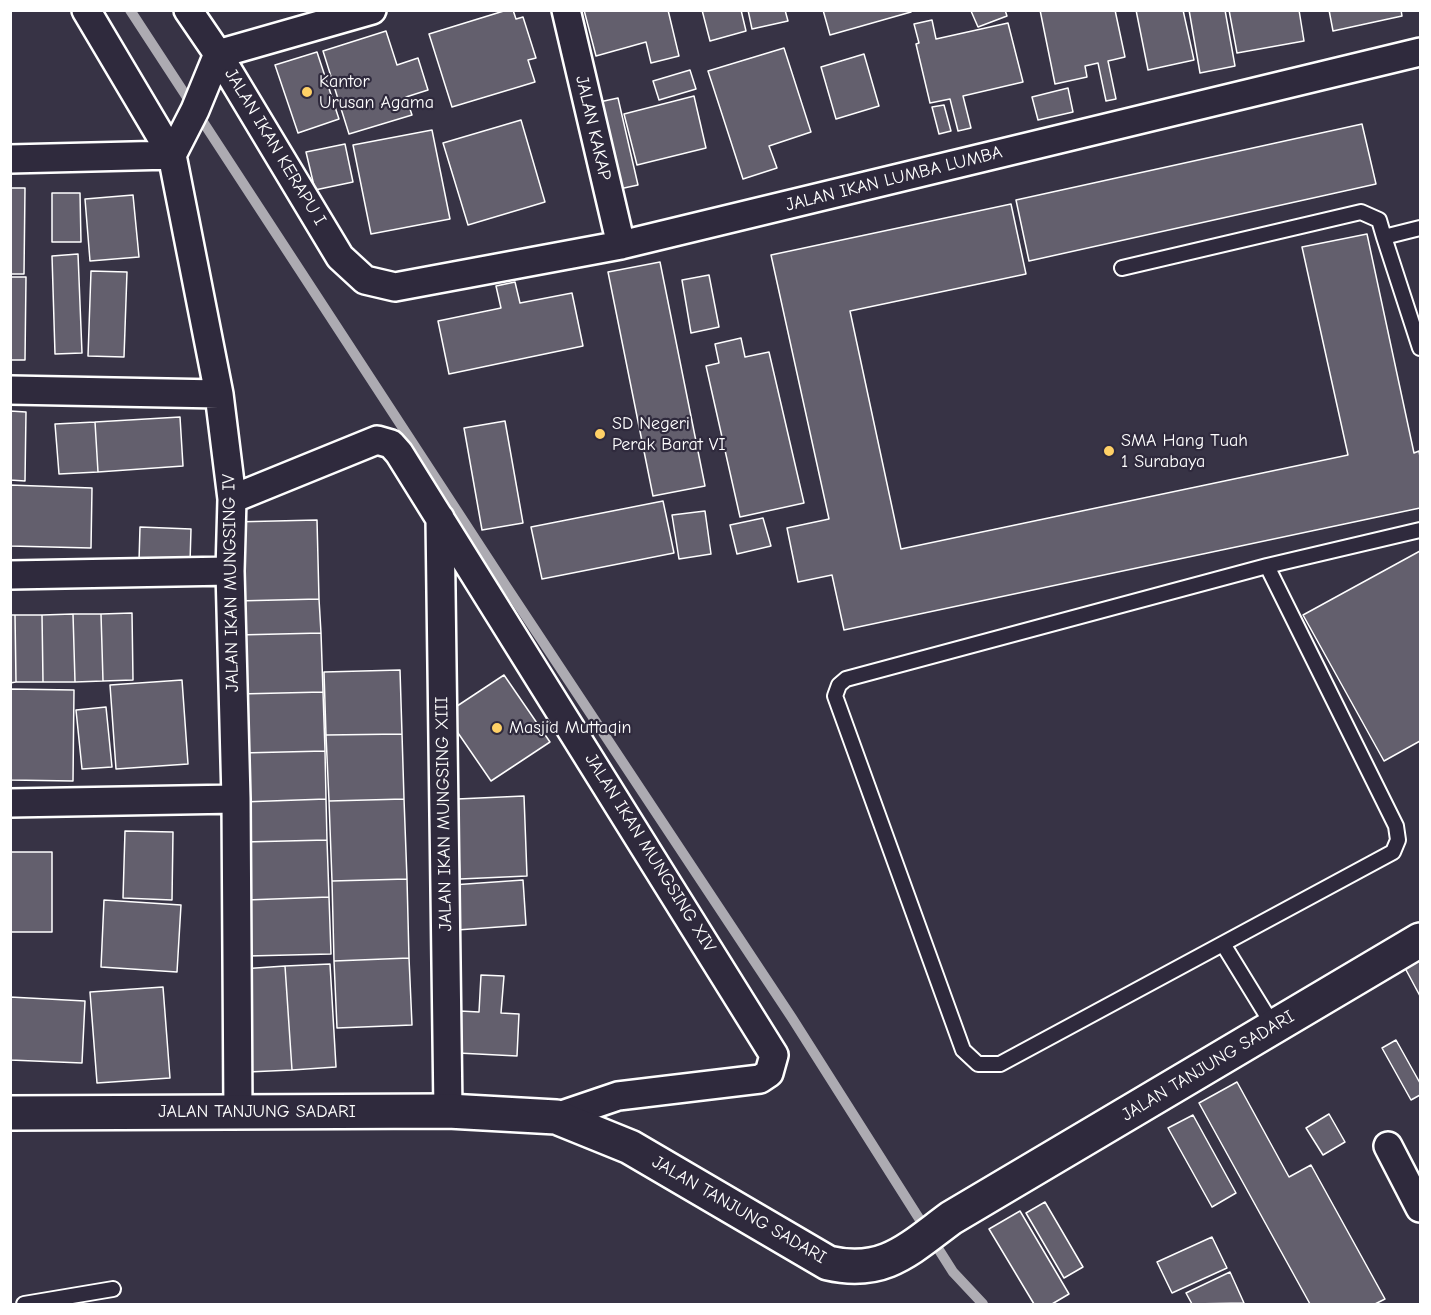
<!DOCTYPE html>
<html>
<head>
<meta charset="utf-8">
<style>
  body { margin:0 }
  #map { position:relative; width:1431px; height:1315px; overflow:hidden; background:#373345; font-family:"Comic Neue",sans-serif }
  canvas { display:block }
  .frame { position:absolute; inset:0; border:12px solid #fff; pointer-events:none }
</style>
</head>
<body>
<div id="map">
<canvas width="1431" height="1315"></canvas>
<div class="frame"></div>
</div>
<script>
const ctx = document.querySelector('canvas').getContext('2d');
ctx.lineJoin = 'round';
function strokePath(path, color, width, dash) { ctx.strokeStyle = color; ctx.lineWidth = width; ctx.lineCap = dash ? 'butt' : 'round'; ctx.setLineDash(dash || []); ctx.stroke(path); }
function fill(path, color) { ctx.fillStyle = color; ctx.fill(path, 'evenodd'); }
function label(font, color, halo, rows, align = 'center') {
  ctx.font = font + ' "Comic Neue",sans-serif'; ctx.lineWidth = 4.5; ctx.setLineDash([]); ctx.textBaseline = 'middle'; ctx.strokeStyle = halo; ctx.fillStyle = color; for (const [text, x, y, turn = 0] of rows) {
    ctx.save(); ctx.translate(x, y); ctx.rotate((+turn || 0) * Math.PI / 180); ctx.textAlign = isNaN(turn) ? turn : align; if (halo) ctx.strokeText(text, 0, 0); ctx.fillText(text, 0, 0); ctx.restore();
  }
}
const stream = new Path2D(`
  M130,10L506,586L792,1018L953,1272L983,1304`);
const building = new Path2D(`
  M507,10H513L516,19L523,17L536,58L528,60L535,82L452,107L429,34Z
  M584,10H668L679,56L651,63L646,42L596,56Z
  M702,10H741L746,31L710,41Z
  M748,10H785L788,21L752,29Z
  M823,10H911V12L830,35Z
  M1005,10L1007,16L978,27L971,11Z
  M1040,10H1115L1125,57L1108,61L1116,99L1106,101L1098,63L1085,66L1087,77L1055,84Z
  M1136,10H1183L1194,60L1148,70Z
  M1189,10H1225L1235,66L1200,73Z
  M1229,10H1299L1304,41L1237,53Z
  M1329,10H1401L1402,16L1333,31Z
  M932,20L936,39L1008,23L1023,82L963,96L971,128L958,131L950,99L930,103L916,44L919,43L914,24Z
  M386,31L397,65L418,58L428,90L406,97L412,115L349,134L323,51Z
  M784,48L811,132L769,146L777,168L743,179L708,71Z
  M317,52L339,119L298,133L275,65Z
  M864,54L879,106L836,119L821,67Z
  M690,70L696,89L659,100L653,81Z
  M1068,88L1073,112L1038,120L1032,97Z
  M694,96L706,148L637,165L624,114Z
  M618,98L638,185L610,191L590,104Z
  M944,105L951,131L939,134L932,107Z
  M521,120L545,202L468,225L443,143Z
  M1362,124L1376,184L1029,261L1016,200Z
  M432,130L450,219L371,234L353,145Z
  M345,144L353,182L315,190L306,152Z
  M10,188H25L24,274H10Z
  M52,193H80L81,242H52Z
  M133,195L139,257L90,261L85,199Z
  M1011,204L1026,274L850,311L901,549L1348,455L1302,247L1367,234L1414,453L1419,451L1420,457V508L844,630L832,575L798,582L787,528L829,519L771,255Z
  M78,254L82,353L55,354L52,256Z
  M660,262L705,486L653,496L608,272Z
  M91,271L127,272L124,357L88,356Z
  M709,275L719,327L691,333L682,280Z
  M10,277H26L25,360H10Z
  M515,282L520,303L572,293L583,346L449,374L438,321L501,308L496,286Z
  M741,338L745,357L769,352L804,503L740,517L706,366L719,363L715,344Z
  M10,411L26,412L25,481L10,480Z
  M180,417L183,466L98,472L95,422Z
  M505,421L523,523L482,530L464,428Z
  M95,422L98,472L59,474L55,424Z
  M10,485L92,488L91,548L10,546Z
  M663,501L674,553L542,579L531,527Z
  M705,511L711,554L679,559L672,515Z
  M763,518L771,546L737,554L730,525Z
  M317,520L319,599L236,601L233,522Z
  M140,527L191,529L190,563L139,561Z
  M1420,551V741L1384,761L1303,615Z
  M319,599L321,633L237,635L236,601Z
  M132,613L133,680L103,681L101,614Z
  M73,614H101L103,681L75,682Z
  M73,614L75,682H43L42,615Z
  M10,615H15L16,682L10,683Z
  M15,615H42L43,682H16Z
  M321,633L323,692L239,694L237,635Z
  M400,670L402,734L326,735L324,672Z
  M504,675L550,742L491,781L445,714Z
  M182,680L188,764L116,769L110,685Z
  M10,689L74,690L73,781L10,780Z
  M323,692L325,751L241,753L239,694Z
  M106,707L112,767L82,769L76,710Z
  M402,734L404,799L329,801L326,735Z
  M325,751L326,799L242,802L241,753Z
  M524,796L527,876L460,879L457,799Z
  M326,799L327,840L244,842L242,802Z
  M404,799L407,879L332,881L329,801Z
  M125,831L173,832L172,900L123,898Z
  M327,840L329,897L246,900L244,842Z
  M10,852H52V932H10Z
  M407,879L409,958L334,961L332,881Z
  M523,880L526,925L457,930L452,885Z
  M329,897L331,954L248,956L246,900Z
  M104,900L181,905L177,972L101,967Z
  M409,958L412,1025L337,1028L334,961Z
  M1420,959V996L1405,968Z
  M330,964L336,1067L292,1070L285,966Z
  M285,966L292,1070L248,1072L241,969Z
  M481,975L504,976L501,1013L519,1014L517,1056L458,1053L460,1011L479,1012Z
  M163,987L170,1078L97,1083L90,992Z
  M10,997L85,1001L82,1063L10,1060Z
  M1396,1040L1420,1083V1095L1411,1100L1382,1048Z
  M1237,1082L1289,1177L1311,1165L1385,1299L1375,1304H1310L1199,1103Z
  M1329,1114L1345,1142L1323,1155L1306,1128Z
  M1193,1115L1236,1193L1212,1207L1168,1128Z
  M1045,1202L1083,1267L1064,1278L1026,1213Z
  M1020,1211L1069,1294L1052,1304H1034L989,1229Z
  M1212,1237L1227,1268L1172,1293L1157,1262Z
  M1230,1272L1244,1303L1192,1304L1186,1293Z`);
const lane = new Path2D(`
  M1420,228L1384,237L1420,348
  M1122,268L1361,212L1379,220L1384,237
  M1267,566L1396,826L1398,840L1393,852L1000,1064H978L963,1050L835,696L839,685L846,679L1267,566L1420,530
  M1223,944L1274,1027
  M24,1304L113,1289`);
const street = new Path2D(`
  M86,10L172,155L219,394L232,499L230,571L236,799L238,1112
  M188,10L218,54L340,257L365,280L395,287L621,245L1420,52
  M566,10L621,245
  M10,159L172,155L195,110L218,54L372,10
  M10,390L219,394
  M232,499L377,440L391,444L399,453L774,1055L769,1073L760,1079L618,1096L556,1117
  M440,518L448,1111
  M10,575L230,571
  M10,803L236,799
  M1388,1146L1420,1208`);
const secondary = new Path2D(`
  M10,1113L448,1111L556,1117L630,1147L828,1263C884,1276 909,1249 951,1218L1420,940`);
const markers = [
  [307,92,6,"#ffd166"],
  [600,434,6,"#ffd166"],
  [1109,451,6,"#ffd166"],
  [497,728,6,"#ffd166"]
];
const poiNames = [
  ["Kantor",319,82],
  ["Urusan Agama",319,103],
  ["SD Negeri",612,424],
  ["Perak Barat VI",612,445],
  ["SMA Hang Tuah",1121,441],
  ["1 Surabaya",1121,462],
  ["Masjid Muttaqin",509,728]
];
const streetNames = [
  ["JALAN KAKAP",593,128,77],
  ["JALAN IKAN KERAPU I",275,147,59],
  ["JALAN IKAN LUMBA LUMBA",894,179,-14],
  ["JALAN IKAN MUNGSING IV",231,583,-91],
  ["JALAN IKAN MUNGSING XIII",444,814,-91],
  ["JALAN IKAN MUNGSING XIV",650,853,58],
  ["JALAN TANJUNG SADARI",1208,1066,-31],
  ["JALAN TANJUNG SADARI",257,1112],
  ["JALAN TANJUNG SADARI",739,1210,30]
];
strokePath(stream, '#adabb2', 10);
fill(building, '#635f6d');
strokePath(building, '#fff', 1.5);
strokePath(lane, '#fff', 18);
strokePath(street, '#fff', 32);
strokePath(secondary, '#fff', 38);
strokePath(lane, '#2f2a3d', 14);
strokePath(street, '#2f2a3d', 27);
strokePath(secondary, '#2f2a3d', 33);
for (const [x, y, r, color] of markers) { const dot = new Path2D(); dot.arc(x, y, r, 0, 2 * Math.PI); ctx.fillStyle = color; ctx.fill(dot); strokePath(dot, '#2f2a3d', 2); }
label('18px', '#fff', '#2f2a3d', poiNames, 'left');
label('18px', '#fff', '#2f2a3d', streetNames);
</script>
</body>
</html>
